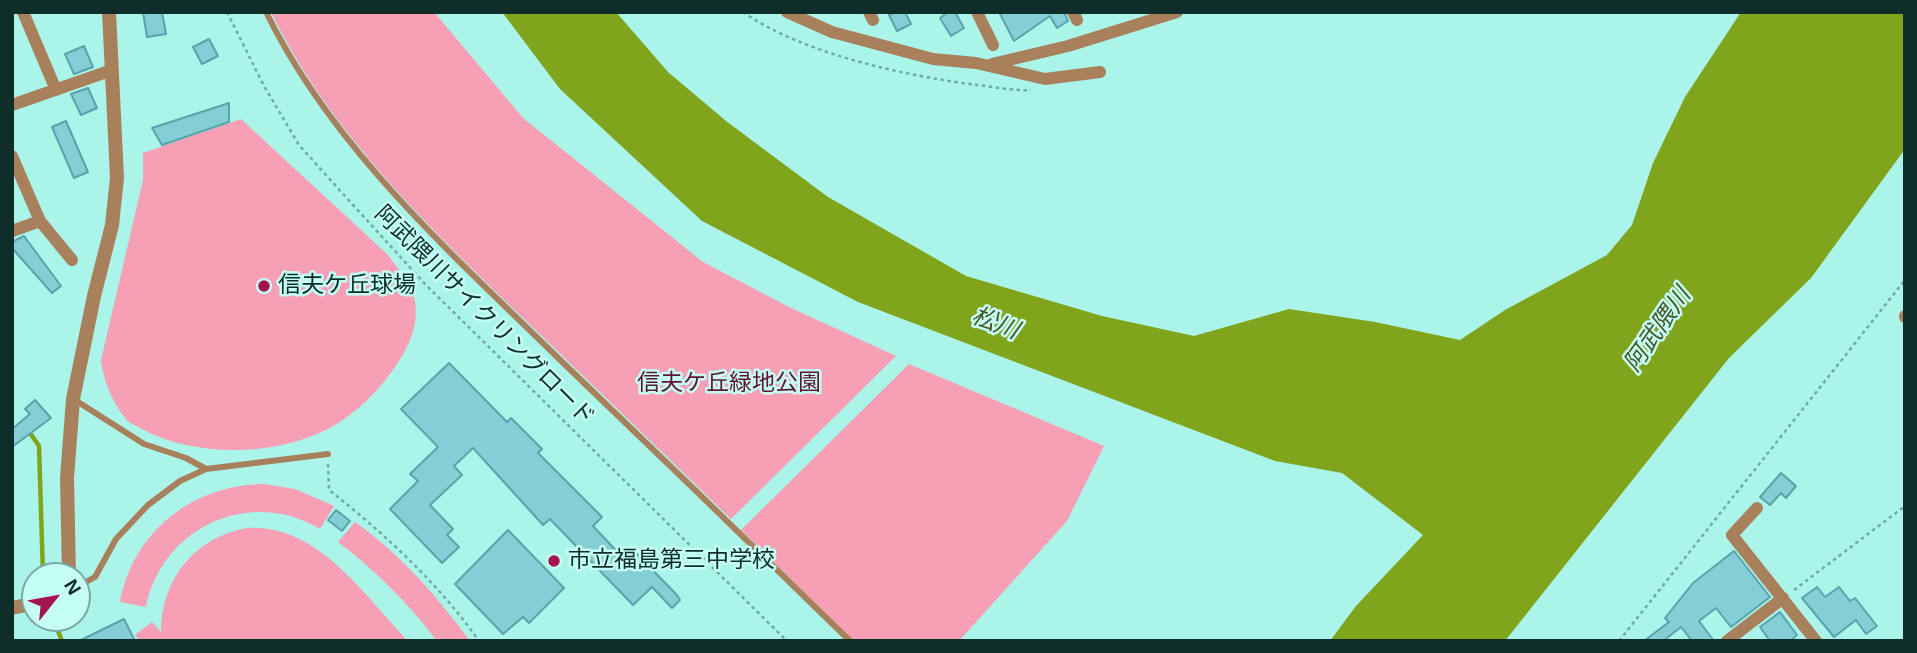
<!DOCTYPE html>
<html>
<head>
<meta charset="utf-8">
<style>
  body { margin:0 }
  #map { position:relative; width:1917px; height:653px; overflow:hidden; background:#aaf4e9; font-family:Helvetica,sans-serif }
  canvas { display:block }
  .frame { position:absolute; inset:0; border:14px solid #0f2d29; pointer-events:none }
  .north { position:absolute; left:21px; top:562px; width:70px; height:70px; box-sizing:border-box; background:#c4fef5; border:2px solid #7caaa3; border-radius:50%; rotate:59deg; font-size:19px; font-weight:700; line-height:28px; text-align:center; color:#0f2d29 }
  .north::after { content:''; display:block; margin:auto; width:24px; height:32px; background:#a61450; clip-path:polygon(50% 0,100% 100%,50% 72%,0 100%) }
</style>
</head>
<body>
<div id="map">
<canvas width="1917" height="653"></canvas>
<div class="frame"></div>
<div class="north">N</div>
</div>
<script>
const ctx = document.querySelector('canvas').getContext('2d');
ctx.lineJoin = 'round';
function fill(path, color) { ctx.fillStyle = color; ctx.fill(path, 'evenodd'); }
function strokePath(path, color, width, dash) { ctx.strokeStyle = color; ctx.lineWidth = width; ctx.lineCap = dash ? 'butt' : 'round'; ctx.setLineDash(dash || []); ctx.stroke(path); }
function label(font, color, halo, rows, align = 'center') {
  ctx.font = font + ' Helvetica,"Noto Sans JP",sans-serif'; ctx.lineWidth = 5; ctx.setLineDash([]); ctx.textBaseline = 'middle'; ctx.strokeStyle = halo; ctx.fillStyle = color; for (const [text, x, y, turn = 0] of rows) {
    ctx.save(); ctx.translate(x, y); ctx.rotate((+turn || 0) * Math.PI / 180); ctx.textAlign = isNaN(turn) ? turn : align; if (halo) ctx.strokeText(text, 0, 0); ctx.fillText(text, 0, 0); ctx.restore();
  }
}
const green = new Path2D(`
  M271,12H434L523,118L703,262L791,308L896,356L731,519C662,452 593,385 524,319C429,227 329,132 271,12Z
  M241,119L387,254C397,267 408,279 413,294C421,319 411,343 397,364C380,390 356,414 328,429C275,456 195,458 142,429C137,426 128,423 125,418C112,402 103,379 101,360L143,180V153Z
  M909,364L1104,446L1067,521L959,641H854L741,530Z
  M264,484L295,489L334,506L320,529C250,487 162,527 146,607L120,602C133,532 192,485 264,484Z
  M355,522C400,554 437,596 470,641H437C409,604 375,570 338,542Z
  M247,528C318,524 363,594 408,641H140L135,635L152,622L161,632C161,579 195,537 247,528Z`);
const water = new Path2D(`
  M502,12H616L668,72L726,121L828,197L966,276L1102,316L1194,336L1289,309L1375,322L1460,340L1505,310L1607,255L1632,225L1653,163L1685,97L1741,12H1905V149L1811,278L1729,358L1505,641H1330L1356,606L1423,535L1342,473L1275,461L858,302L702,221L560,89Z`);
const stream = new Path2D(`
  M28,430L39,446L43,576
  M53,618L62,641`);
const building = new Path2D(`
  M143,12H162L166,34L147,37Z
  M895,12H905L911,24L897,31L889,15Z
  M948,12H955L964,28L951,36L940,18Z
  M999,12H1064L1068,21L1057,28L1050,16L1014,41Z
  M209,39L218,56L202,64L193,47Z
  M84,46L93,67L74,74L65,54Z
  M88,88L97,108L81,115L71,94Z
  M229,103V122L162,145L152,128Z
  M66,121L88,172L74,178L52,127Z
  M24,236L61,286L52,293L12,248V242Z
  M449,363L507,422L511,418L542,449L538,453L602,517L593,526L626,561L635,552L677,595L680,600L672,608L652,587L633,605L550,519L543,525L473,448L454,466L462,475L430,505L453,529L447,535L459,547L442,563L390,509L418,481L410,474L438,447L401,409Z
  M35,400L51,418L12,447V429L30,414L25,409Z
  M1781,473L1796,486L1786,498L1781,493L1770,505L1760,497Z
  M336,510L350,521L342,531L328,520Z
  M508,530L564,588L529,623L523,617L503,634L455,584Z
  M1734,551L1770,597L1731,627L1716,608L1699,621L1714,641H1692L1681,627L1663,641H1644L1669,622L1665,618L1693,583Z
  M1817,587L1825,597L1839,587L1850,601L1855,598L1877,626L1866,634L1856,620L1834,637L1802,598Z
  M1780,612L1797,635L1790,641H1770L1760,627Z
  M124,619L135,641H79Z`);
const path = new Path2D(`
  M227,12L264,86L299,145L343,194L426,285L787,641
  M743,12C803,54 906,76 977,85C995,87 1013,91 1031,90
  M328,464L329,490C384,533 439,584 479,641
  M1794,590L1905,506
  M1619,641L1905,280`);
const service = new Path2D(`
  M266,12C332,147 448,250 554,354C653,449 752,545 850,641
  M75,400L144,444L186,458L206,469
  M77,587L95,577L116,539L148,505L180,481L206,469L328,454`);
const minor = new Path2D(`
  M23,12L56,90
  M787,12L832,32L933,59L976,63L1045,79L1100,72
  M869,12L873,20
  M977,12L993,45
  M1073,12L1077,20
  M992,64L1068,46L1177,12
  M12,105L112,70
  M12,156L40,221L72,260
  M12,231L40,221
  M1905,316V317
  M1757,508L1732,535L1816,641
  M1727,641L1783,598`);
const tertiary = new Path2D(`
  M69,576L67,478L73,399L94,296L112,225L117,178L109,12
  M12,608L35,603`);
const markers = [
  [264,286,7,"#a61450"],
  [554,561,7,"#a61450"]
];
const poiNames = [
  ["信夫ケ丘球場",278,286],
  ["市立福島第三中学校",568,561]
];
const streetNames = [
  ["阿武隈川サイクリングロード",484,316,45]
];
const parkNames = [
  ["信夫ケ丘緑地公園",729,384]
];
const waterNames = [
  ["松川",995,324,21],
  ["阿武隈川",1658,330,-55]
];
fill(green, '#f7a0b5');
fill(water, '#80a41c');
strokePath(stream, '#80a41c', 4.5);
fill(building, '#84ced6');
strokePath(building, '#59a3aa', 2);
strokePath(path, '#71aba3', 2.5, [3.5, 3.5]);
strokePath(service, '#a8815c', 6);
strokePath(minor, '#a8815c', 12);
strokePath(tertiary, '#a8815c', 14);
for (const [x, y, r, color] of markers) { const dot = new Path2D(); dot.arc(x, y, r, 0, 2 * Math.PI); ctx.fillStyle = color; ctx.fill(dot); strokePath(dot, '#c4fef5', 2.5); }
label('23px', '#0f2d29', '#c4fef5', poiNames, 'left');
label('23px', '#0f2d29', '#c4fef5', streetNames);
label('23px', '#62132f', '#c4fef5', parkNames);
label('italic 24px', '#485726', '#c4fef5', waterNames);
</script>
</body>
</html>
